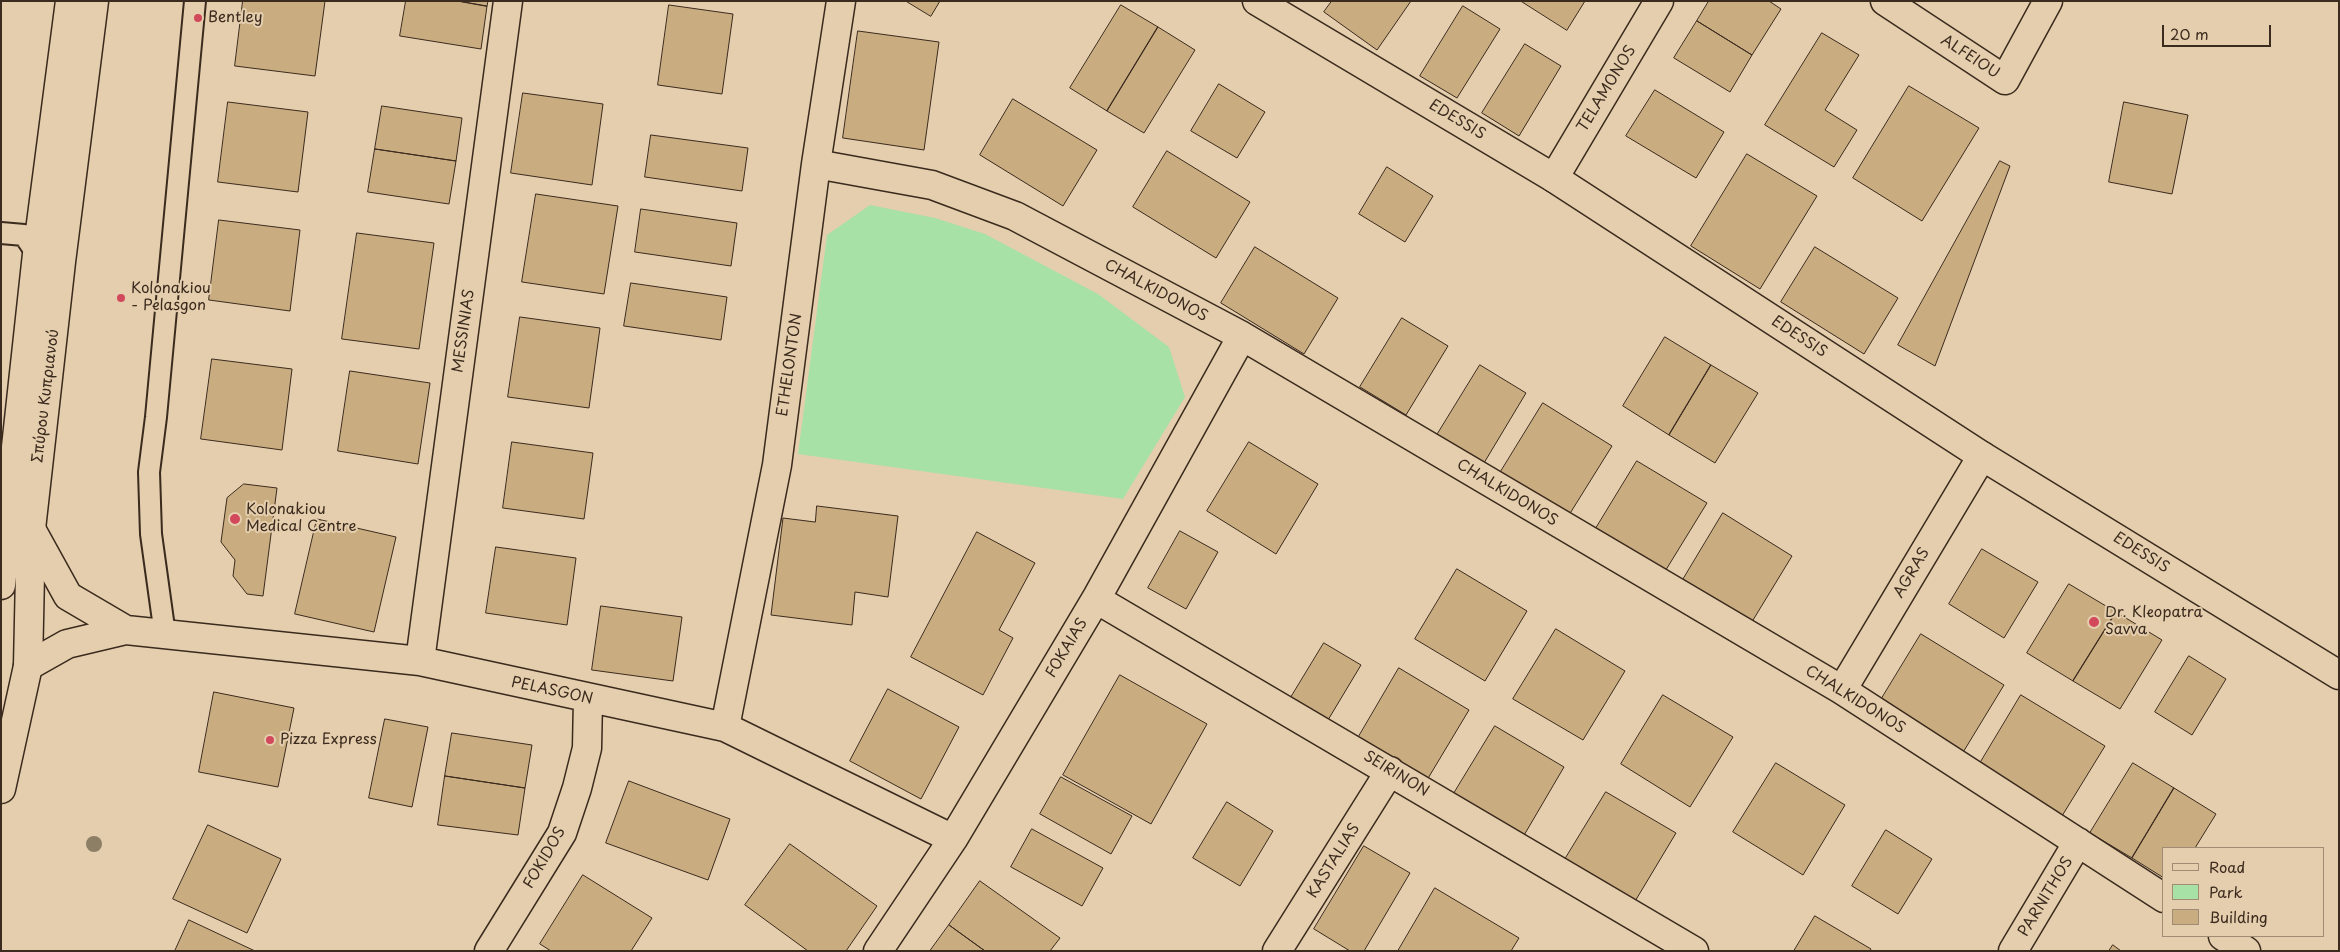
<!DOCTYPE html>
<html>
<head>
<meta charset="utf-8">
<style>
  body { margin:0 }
  #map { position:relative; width:2340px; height:952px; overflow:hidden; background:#e4cead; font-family:"Playpen Sans",sans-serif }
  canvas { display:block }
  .frame { position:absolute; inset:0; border:2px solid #3b2a1e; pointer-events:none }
  .legend { position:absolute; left:2162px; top:847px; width:162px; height:90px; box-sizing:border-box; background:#e4cead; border:1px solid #a08c74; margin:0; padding:6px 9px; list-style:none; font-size:15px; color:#3b2a1e }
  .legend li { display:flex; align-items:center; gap:10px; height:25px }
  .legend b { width:25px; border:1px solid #a08c74 }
  .scale { position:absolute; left:2162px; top:25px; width:109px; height:22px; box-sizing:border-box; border:2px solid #3b2a1e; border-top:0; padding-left:6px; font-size:15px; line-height:18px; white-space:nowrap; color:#3b2a1e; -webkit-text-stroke:4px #e4cead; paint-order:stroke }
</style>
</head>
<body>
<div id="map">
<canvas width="2340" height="952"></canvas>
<div class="frame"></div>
<ul class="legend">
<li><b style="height:6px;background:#e4cead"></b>Road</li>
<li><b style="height:14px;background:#a8e1a6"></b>Park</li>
<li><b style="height:14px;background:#c9ac7f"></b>Building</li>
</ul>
<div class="scale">20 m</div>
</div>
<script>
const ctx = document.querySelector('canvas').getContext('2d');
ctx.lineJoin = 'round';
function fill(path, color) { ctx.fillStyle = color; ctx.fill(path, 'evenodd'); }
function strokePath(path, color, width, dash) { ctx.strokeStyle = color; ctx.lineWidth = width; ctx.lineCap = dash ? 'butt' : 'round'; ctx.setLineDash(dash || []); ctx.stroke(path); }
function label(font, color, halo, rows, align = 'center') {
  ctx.font = font + ' "Playpen Sans",sans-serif'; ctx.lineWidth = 4; ctx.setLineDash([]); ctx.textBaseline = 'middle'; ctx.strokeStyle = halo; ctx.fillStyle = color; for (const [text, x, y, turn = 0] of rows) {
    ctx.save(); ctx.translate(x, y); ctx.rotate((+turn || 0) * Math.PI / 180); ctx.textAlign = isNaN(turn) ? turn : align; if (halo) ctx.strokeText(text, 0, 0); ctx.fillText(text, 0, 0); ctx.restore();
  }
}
const green = new Path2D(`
  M870,205L935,218L985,234L1098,294L1169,347L1185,397L1123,499L798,454L827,235Z`);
const building = new Path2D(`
  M243,1H325L315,76L235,66Z
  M406,1H458L487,6L481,49L400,36Z
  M458,1H488L487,6Z
  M906,1H940L931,16Z
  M1332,1H1411L1377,50L1324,12Z
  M1521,1H1585L1567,30Z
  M1709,1H1769L1781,9L1752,55L1697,21Z
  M669,5L733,14L722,94L658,85Z
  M1121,5L1158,27L1107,111L1070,88Z
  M1463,6L1500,29L1457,98L1420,76Z
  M1697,21L1752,55L1730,92L1674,58Z
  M1158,27L1195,50L1144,133L1107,111Z
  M858,31L939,42L924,150L843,138Z
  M1822,33L1859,55L1825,110L1857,130L1834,167L1765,125Z
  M1525,44L1561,66L1519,136L1482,113Z
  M1219,84L1265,112L1237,158L1191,131Z
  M1909,86L1979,128L1922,221L1853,178Z
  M1655,90L1724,132L1696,178L1626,136Z
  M523,93L603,104L592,185L511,173Z
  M1013,99L1097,150L1063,206L980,155Z
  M228,102L308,112L298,192L218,182Z
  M2124,102L2188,115L2172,194L2109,182Z
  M382,106L462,118L456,161L375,149Z
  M651,135L748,148L742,191L645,177Z
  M375,149L456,161L449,204L368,192Z
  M1167,151L1250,202L1216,258L1133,207Z
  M1747,154L1817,196L1760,289L1691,246Z
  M2000,161L2010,166L1935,366L1898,345Z
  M1387,167L1433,196L1405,242L1359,214Z
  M536,194L618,206L604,294L522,282Z
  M641,209L737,223L731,266L635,252Z
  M219,220L300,230L290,311L209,300Z
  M357,233L434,243L419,349L342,339Z
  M1255,247L1338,298L1304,354L1221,303Z
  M1815,247L1898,298L1864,354L1781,302Z
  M631,283L727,297L721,340L624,326Z
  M520,317L600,328L589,408L508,397Z
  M1402,318L1448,346L1406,415L1360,387Z
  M1665,337L1711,365L1669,435L1623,406Z
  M212,359L292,369L282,450L201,439Z
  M1480,365L1526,393L1484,463L1437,435Z
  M1711,365L1758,393L1715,463L1669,435Z
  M350,371L430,383L418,464L338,451Z
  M1543,403L1612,446L1569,515L1500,473Z
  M512,442L593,453L584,519L503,508Z
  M1249,442L1318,484L1276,554L1207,511Z
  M1637,461L1707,503L1664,573L1595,530Z
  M244,484L277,488L263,596L247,594L233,576L235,560L221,542L227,498Z
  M817,506L898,516L888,597L855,592L852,625L771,615L783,518L815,522Z
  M1723,513L1792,556L1750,625L1681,583Z
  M317,519L396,537L374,632L295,614Z
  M1180,531L1218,552L1186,609L1148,588Z
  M977,532L1035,563L999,630L1013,638L983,695L911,657Z
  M496,547L576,558L567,625L486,613Z
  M1982,549L2038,582L2004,638L1949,604Z
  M1457,569L1527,611L1485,681L1415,639Z
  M2069,584L2116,612L2073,681L2027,653Z
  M601,606L682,617L673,681L592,670Z
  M2116,612L2162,640L2120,709L2073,681Z
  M1556,629L1625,671L1583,740L1513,699Z
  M1921,634L2004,685L1962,754L1879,703Z
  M1324,643L1361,665L1328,720L1290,699Z
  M2189,656L2226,679L2192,735L2155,712Z
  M1399,668L1469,710L1427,780L1358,738Z
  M1120,675L1207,724L1151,824L1063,775Z
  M888,689L959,727L921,799L850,761Z
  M214,692L294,708L278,787L199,772Z
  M1663,695L1733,737L1690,807L1621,764Z
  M2021,695L2105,746L2062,816L1979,765Z
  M385,719L428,727L412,807L369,798Z
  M1495,726L1564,767L1523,837L1453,795Z
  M452,733L532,745L525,788L445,776Z
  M1776,763L1845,805L1803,875L1733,832Z
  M2133,763L2174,788L2132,858L2090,833Z
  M445,776L525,788L518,835L438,825Z
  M1061,777L1132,816L1111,854L1040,814Z
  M629,781L730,819L708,880L606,843Z
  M2174,788L2216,814L2195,848H2164V878L2132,858Z
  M1606,792L1676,833L1634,903L1564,861Z
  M1227,802L1273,831L1240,886L1193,858Z
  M208,825L281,859L247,933L173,899Z
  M1032,829L1103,868L1082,906L1011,867Z
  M1886,830L1932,859L1898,914L1852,886Z
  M790,844L877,906L846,951H808L745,905Z
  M1364,846L1410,873L1364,951H1350L1314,929Z
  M583,875L652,918L631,951H551L540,944Z
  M980,881L1060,938L1050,951H985L949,925Z
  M1435,888L1519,938L1511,951H1398Z
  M1815,916L1871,949L1870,951H1794Z
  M189,920L255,951H175Z
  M949,925L985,951H930Z
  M2113,945L2121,951H2109Z`);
const service = new Path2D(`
  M1,233L24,235L37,254
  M165,635L151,534L149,472L156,417L195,1`);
const minor = new Path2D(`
  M1885,1L2005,80L2048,1
  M816,164L932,185L1015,216L1242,336L1842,690L2164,898
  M1554,178L1659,1
  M31,529L68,596L126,630
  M1096,599L1694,951
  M420,661L508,1
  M28,666L67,644L126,630L420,661L725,727L953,839
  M1842,690L1982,456
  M725,727L777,465L816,164L841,1
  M2223,936L2246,951
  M489,951L562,833L577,788L587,748L588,699
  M878,951L953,839L1096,599L1242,336
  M1277,951L1390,771
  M2013,951L2078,842`);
const secondary = new Path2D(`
  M1257,1L1554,178L1982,456L2339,675
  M1,585L37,254L70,1
  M1,789L28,666L31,529L61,262L94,1`);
const trees = [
  [94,844]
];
const markers = [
  [198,18,5,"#d1495b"],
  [121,298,5,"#d1495b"],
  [235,519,6,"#d1495b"],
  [2094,622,6,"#d1495b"],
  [270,740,5,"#d1495b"]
];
const poiNames = [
  ["Bentley",208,18],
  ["Kolonakiou",131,289],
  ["- Pelasgon",131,306],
  ["Kolonakiou",246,510],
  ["Medical Centre",246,527],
  ["Dr. Kleopatra",2105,613],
  ["Savva",2105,630],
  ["Pizza Express",280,740]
];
const streetNames = [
  ["ALFEIOU",1970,57,33],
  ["TELAMONOS",1607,89,-59],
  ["EDESSIS",1457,120,31],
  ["CHALKIDONOS",1156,291,28],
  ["MESSINIAS",464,331,-82],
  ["EDESSIS",1799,337,33],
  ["ETHELONTON",790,365,-82],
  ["Σπύρου Κυπριανού",46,396,-83],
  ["CHALKIDONOS",1507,493,31],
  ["EDESSIS",2141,553,32],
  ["AGRAS",1912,573,-59],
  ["FOKAIAS",1067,648,-59],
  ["PELASGON",552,691,12],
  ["CHALKIDONOS",1855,700,32],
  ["SEIRINON",1396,774,31],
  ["FOKIDOS",545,858,-60],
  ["KASTALIAS",1334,861,-58],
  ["PARNITHOS",2046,897,-59]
];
fill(green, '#a8e1a6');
fill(building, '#c9ac7f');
strokePath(building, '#3b2a1e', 1);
strokePath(service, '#3b2a1e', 24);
strokePath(minor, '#3b2a1e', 31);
strokePath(secondary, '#3b2a1e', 31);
strokePath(service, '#e4cead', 20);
strokePath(minor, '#e4cead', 28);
strokePath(secondary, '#e4cead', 28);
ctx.fillStyle = '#8d7e66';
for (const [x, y] of trees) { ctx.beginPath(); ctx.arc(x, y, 8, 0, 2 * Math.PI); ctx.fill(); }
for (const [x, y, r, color] of markers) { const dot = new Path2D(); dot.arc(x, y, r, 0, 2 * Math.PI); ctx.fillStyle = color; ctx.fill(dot); strokePath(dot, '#e4cead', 2); }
label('15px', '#3b2a1e', '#e4cead', poiNames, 'left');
label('15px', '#3b2a1e', '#e4cead', streetNames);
</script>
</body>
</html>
